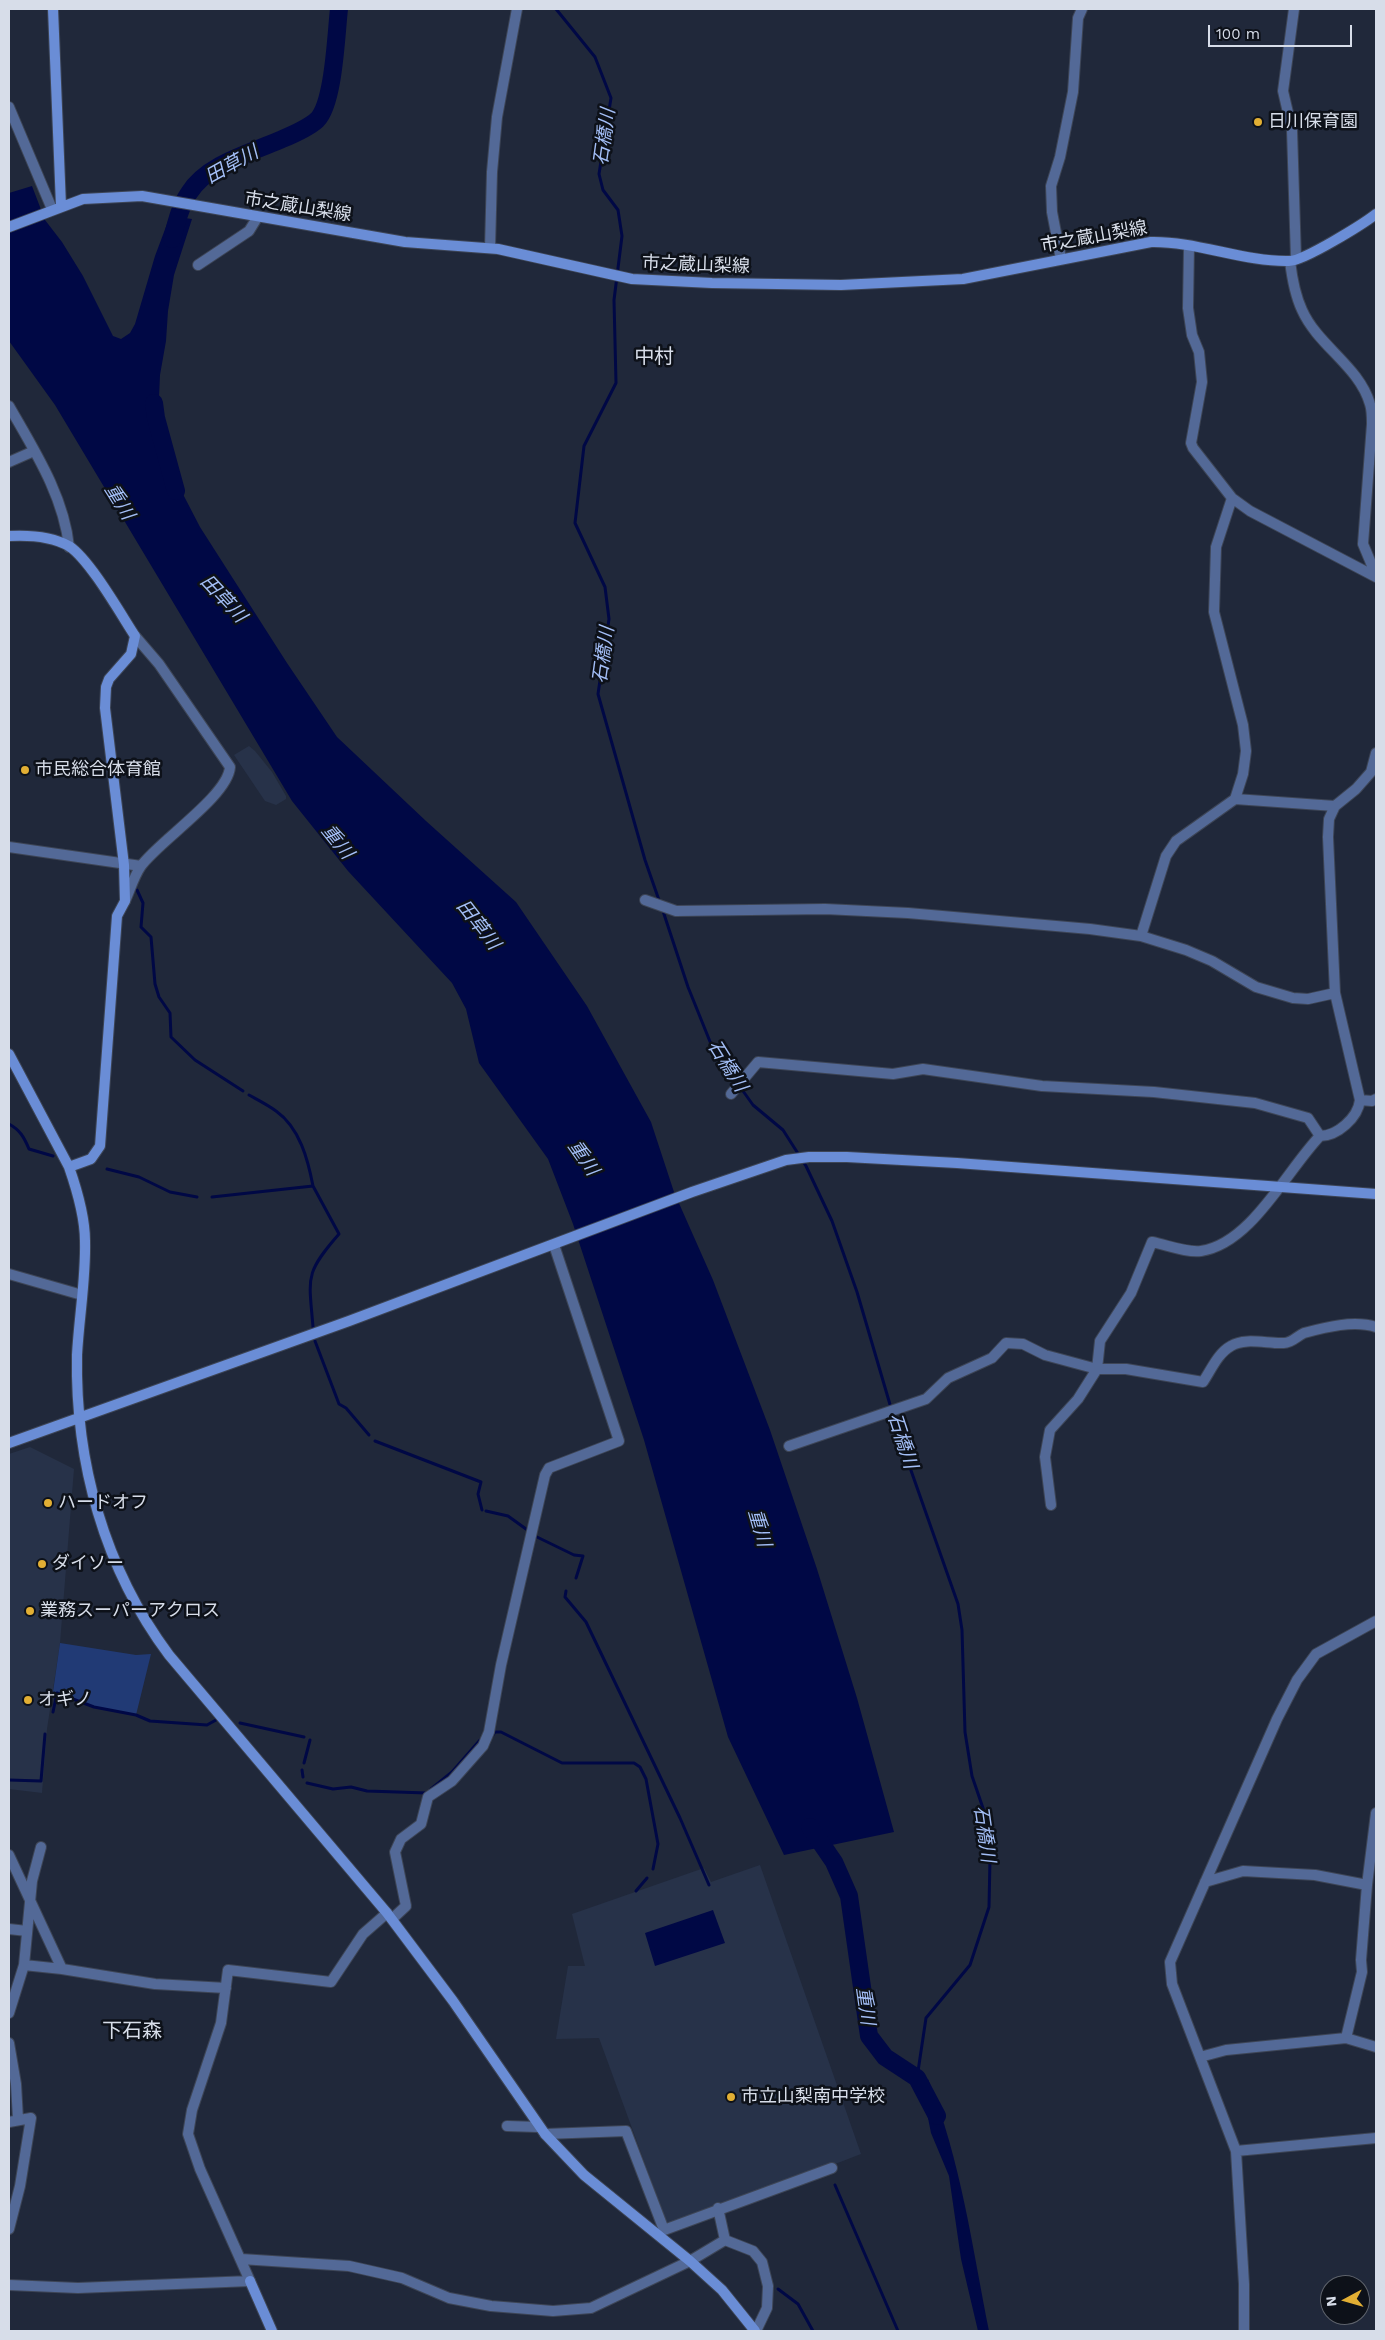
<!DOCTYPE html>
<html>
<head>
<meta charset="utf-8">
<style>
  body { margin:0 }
  #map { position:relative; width:1385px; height:2340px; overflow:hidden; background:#20283a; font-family:"Work Sans",sans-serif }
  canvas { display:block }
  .frame { position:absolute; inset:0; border:10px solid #d7dde9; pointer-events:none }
  .north { position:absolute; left:1320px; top:2275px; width:50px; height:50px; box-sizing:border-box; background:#0d1119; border:1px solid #5e636c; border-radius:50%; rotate:264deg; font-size:14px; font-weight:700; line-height:20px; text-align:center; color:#d7dde9 }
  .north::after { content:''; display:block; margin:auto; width:18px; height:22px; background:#e2af34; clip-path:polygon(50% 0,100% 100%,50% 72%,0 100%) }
  .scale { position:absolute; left:1208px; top:25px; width:144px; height:22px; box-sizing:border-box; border:2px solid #d7dde9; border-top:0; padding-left:6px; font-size:15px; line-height:18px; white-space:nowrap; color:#d7dde9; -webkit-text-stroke:4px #0d1119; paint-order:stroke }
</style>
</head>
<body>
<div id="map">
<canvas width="1385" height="2340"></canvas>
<div class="frame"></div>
<div class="north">N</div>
<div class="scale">100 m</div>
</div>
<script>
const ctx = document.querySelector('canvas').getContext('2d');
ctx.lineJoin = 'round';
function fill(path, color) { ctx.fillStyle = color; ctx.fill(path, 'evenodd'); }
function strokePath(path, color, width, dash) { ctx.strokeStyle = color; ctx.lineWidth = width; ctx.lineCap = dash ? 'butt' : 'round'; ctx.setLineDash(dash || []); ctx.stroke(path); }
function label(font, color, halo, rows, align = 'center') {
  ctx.font = font + ' "Work Sans","Noto Sans JP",sans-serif'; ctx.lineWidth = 5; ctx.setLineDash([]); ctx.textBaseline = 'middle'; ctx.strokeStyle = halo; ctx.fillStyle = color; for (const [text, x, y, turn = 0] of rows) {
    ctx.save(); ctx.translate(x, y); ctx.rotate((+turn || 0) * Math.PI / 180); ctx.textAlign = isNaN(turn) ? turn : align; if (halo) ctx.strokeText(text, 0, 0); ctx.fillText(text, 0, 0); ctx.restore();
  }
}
const built = new Path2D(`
  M249,746L255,751L272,772L286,796V799L276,805L265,801L234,755Z
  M30,1447L74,1469L60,1643L47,1729L42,1793L9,1789V1454Z
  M760,1865L861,2154L664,2230L666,2221L599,2038L556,2039L568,1966H585L572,1914L704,1868L711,1882Z`);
const green = new Path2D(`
  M60,1643L136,1655L151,1654L136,1715L94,1707L53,1692Z`);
const water = new Path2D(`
  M32,186L45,220L62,242L83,276L113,336L121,339L130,333L135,324L155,256L170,216L192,219L174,275L168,311L166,341L160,375L157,444L200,527L287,663L337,737L426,821L516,902L587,1006L651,1122L674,1192L713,1280L770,1430L817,1569L857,1698L894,1832L784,1855L728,1737L644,1440L573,1224L548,1159L479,1063L466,1009L452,983L348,871L292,801L55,405L9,341V193Z
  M713,1910L725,1943L655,1966L645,1933Z
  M928,2079C961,2160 972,2246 989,2331H978L961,2259L949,2176L931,2133L926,2108Z`);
const stream = new Path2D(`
  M556,9L595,57L611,98L599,174L603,190L618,210L622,236L614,300L616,383L584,446L575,523L605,587L609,619L598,694L645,860L660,903
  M137,890L143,903L141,927L151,937L155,984L159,997L170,1013L171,1037L195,1060L243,1091
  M662,908L688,987L713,1049L753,1105L783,1130L806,1166L832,1221L857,1292L901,1442L958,1604L962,1630L965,1732L972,1776L985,1814L990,1859L989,1907L970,1965L926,2018L917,2078
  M249,1095C258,1100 268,1105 276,1111C300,1128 308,1160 313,1186
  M9,1124C20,1130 24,1137 29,1149L53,1156
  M107,1169L139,1177L170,1192L197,1197
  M212,1197L313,1186L339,1234C304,1274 309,1277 313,1327
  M315,1341L339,1404L346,1408L369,1435
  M375,1441L481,1482L478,1494L482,1510
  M486,1511L508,1516L526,1529
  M537,1537L574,1555L583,1556L576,1578
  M566,1591L565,1597L586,1622L680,1818L709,1885
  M53,1712L57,1693L94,1707L136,1715L150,1721L207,1725L216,1720
  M240,1723L304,1737
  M492,1736L495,1732H501L562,1763H634L640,1767L646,1779L658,1844L653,1869
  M304,1763L310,1740
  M302,1770L303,1777
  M9,1780L41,1781L45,1734
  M307,1783L333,1789L351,1787L367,1791L427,1793
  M431,1789L452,1772L480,1740
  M636,1891L647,1878
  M835,2185L898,2331
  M778,2289L798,2304L813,2331`);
const river = new Path2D(`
  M172,239C176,224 180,206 189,193C207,164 250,153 280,140C292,135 307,129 317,120C334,103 336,34 339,9
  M154,403L156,418L176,491
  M810,1827L834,1862L849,1896L869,2036L885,2057L917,2078L937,2116`);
const street = new Path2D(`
  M1294,9L1283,91L1292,130L1296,259
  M9,107L52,209
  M1189,246L1188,308L1192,335L1199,352L1202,382L1191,443L1193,448L1232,498L1250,511L1376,577
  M490,248L492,172L497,117L517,9
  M1061,259L1052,212L1051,186L1060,157L1073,92L1078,18L1082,9
  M1290,261C1292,278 1295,295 1302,310C1318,346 1359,366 1370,404C1372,410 1372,418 1372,424L1363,544L1376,575
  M198,265L249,231L257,218
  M9,406C34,450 64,496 69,547
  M9,462L34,451
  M1235,799L1335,806
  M9,847L141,866
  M645,900L676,911L825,909L908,913L1090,929L1141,936L1186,950L1212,961L1256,987L1293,998L1308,999L1335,993
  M125,901C130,890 134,876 141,866C159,841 228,796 230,767L159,664L135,636
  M1141,936L1166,856L1176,841L1235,799L1243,774L1246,751L1243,725L1214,612L1216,547L1232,498
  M731,1094L758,1062L893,1074L923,1069L1042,1086L1154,1092L1255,1103L1308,1118L1320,1136
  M1360,1100L1372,1101L1376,1099
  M9,1274L82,1295
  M789,1446L926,1399L948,1378L992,1358L1006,1343L1023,1344L1045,1355L1097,1369H1126L1203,1382C1211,1370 1218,1353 1231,1346C1245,1337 1268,1344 1284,1343C1292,1343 1297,1336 1304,1333C1326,1327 1354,1320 1376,1327
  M1051,1505L1045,1457L1050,1430L1078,1399L1097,1369L1100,1341L1131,1293L1152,1242C1167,1245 1187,1253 1201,1251C1251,1244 1287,1170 1320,1136C1337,1136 1358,1118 1360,1100L1335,993L1328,837L1329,819L1335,806L1356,789L1371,772L1376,753
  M9,1855L62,1969L155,1984L226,1988
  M1205,1882L1243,1871L1315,1875L1367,1885
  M392,1919L406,1906L395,1852L401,1839L421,1824L428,1797L452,1781L483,1746L489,1732L501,1665L545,1475L549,1468L619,1441L554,1245
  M9,1929L27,1931
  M24,1965L62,1969
  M9,2013L24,1965L32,1881L41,1847
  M1346,2038L1362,1972L1361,1960L1367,1885L1376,1813
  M9,2043L16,2084L18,2119
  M1200,2057L1226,2050L1346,2038L1376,2047
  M9,2122L31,2118L20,2186L9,2229
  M507,2126L538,2127
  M545,2134L626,2131L664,2230L832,2168
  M1236,2151L1376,2138
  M725,2240L753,2251L762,2262L768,2286L767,2308L756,2331
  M241,2259L349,2266L402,2278L449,2298L491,2306L553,2311L591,2308L690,2261L725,2240L718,2208
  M9,2285L78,2288L250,2281L200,2169L188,2134L192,2110L221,2023L228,1970L331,1982L363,1934L387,1913
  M1244,2331V2284L1236,2151L1172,1984L1170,1962L1277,1719L1297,1680L1316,1654L1376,1621`);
const secondary = new Path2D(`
  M53,9L61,206
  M9,227L83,199L142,196L405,242L498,249L632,279L712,283L841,285L963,279L1151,242C1196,241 1244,262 1289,261C1304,261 1363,224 1376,214
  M9,536C28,535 51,536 69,546C90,560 120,613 135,636L131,654L109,679L106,687L105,708L124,865L125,901L117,916L100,1146L91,1159L69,1167C77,1190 85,1216 85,1241C86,1279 79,1317 77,1355C75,1462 104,1568 169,1655L387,1913L453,2001L545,2134L584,2175L690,2261L722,2290L755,2331
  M9,1054L69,1167
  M9,1443L349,1321L692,1192L786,1160L809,1157H847L957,1163L1376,1194
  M250,2281L272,2331`);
const markers = [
  [1258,122,5,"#e2af34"],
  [25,770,5,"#e2af34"],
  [48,1503,5,"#e2af34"],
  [42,1564,5,"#e2af34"],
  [30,1611,5,"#e2af34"],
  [28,1700,5,"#e2af34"],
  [731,2097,5,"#e2af34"]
];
const poiNames = [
  ["日川保育園",1268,122],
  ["市民総合体育館",35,770],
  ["ハードオフ",58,1503],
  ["ダイソー",52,1564],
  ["業務スーパーアクロス",40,1611],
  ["オギノ",38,1700],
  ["市立山梨南中学校",741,2097]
];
const streetNames = [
  ["市之蔵山梨線",298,207,9],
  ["市之蔵山梨線",1094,237,-10],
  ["市之蔵山梨線",696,265,2]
];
const waterNames = [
  ["石橋川",605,137,-82],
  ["田草川",232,165,-29],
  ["重川",119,502,58],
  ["田草川",223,599,47],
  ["石橋川",604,655,-82],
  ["重川",337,842,51],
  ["田草川",478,925,52],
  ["石橋川",727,1066,58],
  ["重川",583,1158,55],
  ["石橋川",902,1441,72],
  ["重川",759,1528,74],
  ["石橋川",984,1834,82],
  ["重川",865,2006,82]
];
const quarterNames = [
  ["中村",654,357],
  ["下石森",132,2031]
];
fill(built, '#273249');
fill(green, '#213a75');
fill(water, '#000845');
strokePath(stream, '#000845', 3);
strokePath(river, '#000845', 18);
strokePath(street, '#3d4556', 12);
strokePath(secondary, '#3d4556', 12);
strokePath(street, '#536997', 10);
strokePath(secondary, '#6a8dd6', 10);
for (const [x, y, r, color] of markers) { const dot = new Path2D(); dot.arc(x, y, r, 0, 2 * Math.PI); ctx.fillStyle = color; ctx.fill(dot); strokePath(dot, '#0d1119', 2); }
label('18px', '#d7dde9', '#0d1119', poiNames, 'left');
label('18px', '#d7dde9', '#0d1119', streetNames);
label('italic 19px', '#a3bef6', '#0d1119', waterNames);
label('20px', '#d7dde9', '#0d1119', quarterNames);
</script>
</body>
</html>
